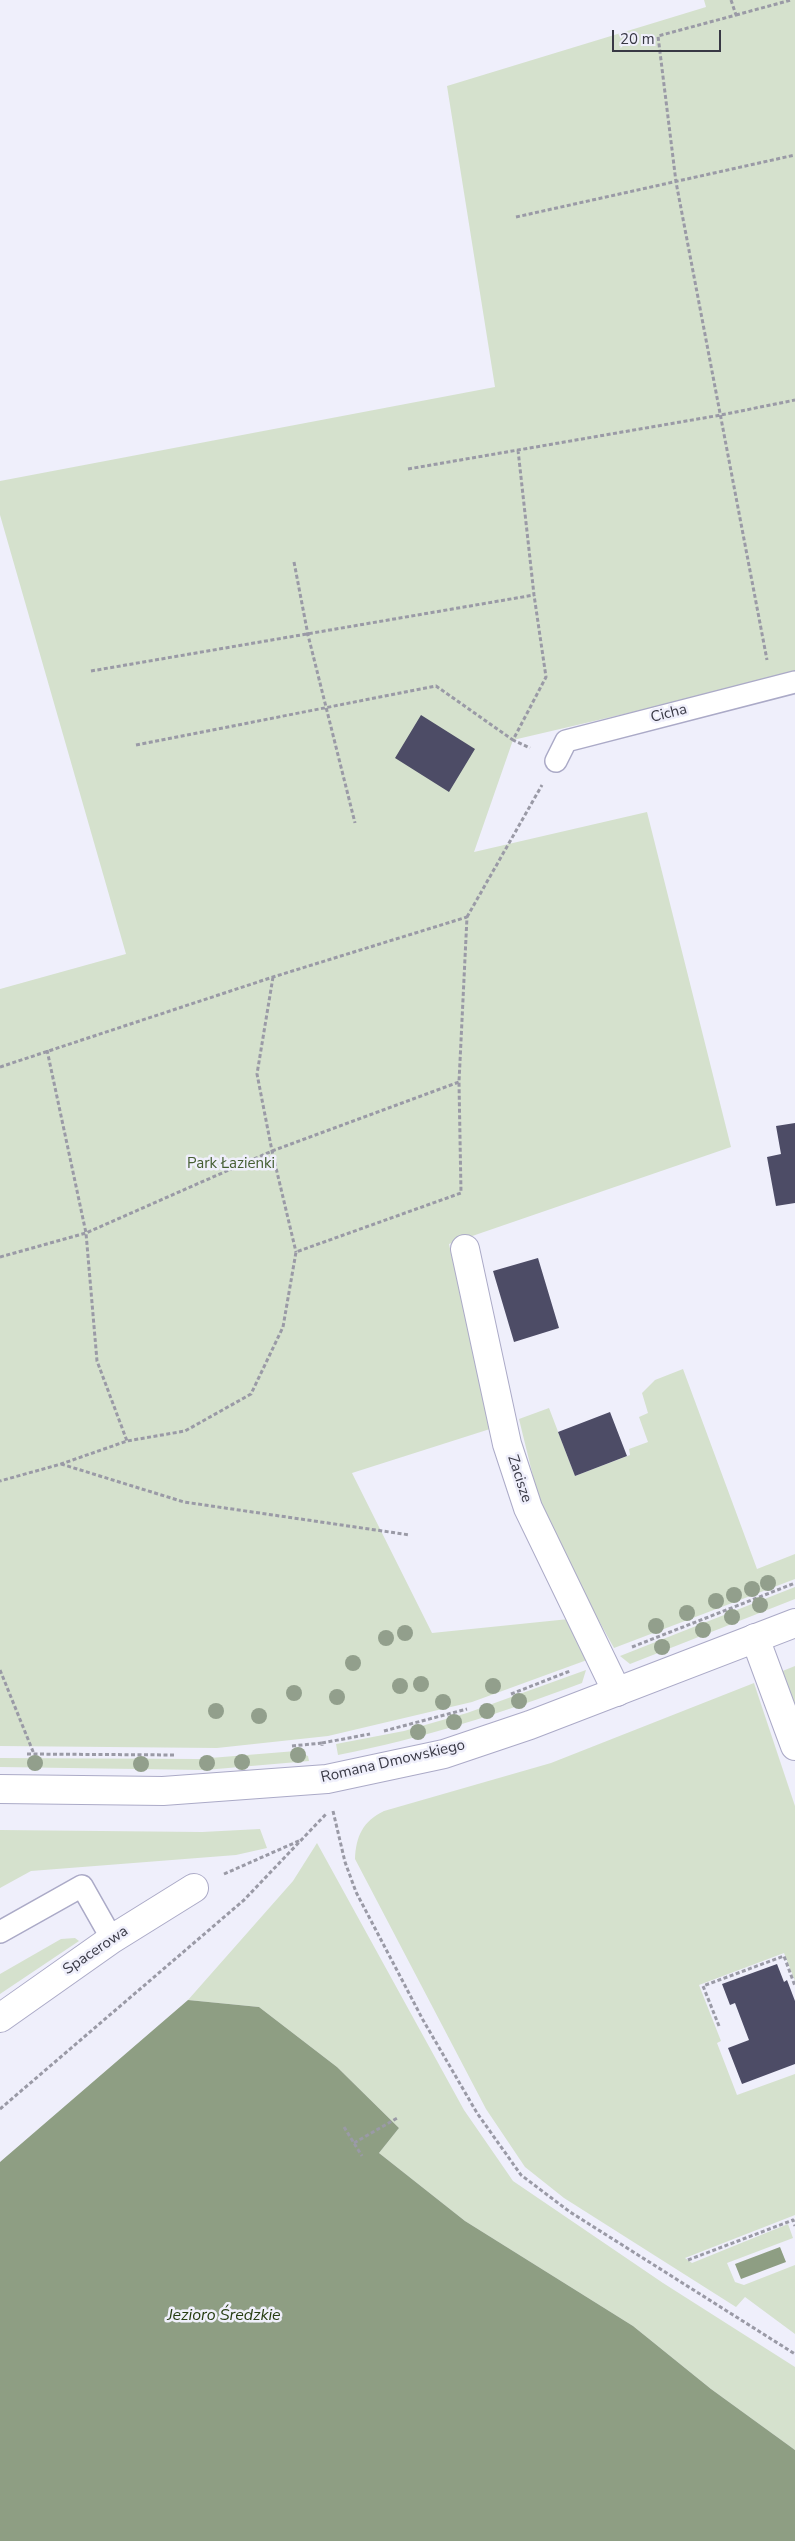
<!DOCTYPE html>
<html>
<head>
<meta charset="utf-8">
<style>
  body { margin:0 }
  #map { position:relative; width:795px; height:2541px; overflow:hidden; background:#efeffb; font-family:"Nunito Sans",sans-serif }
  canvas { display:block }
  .scale { position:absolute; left:612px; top:30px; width:109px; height:22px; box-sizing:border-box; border:2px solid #383844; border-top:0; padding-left:6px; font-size:15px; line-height:18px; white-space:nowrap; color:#383844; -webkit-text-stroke:4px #efeffb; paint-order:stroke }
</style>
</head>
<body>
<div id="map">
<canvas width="795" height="2541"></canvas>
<div class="scale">20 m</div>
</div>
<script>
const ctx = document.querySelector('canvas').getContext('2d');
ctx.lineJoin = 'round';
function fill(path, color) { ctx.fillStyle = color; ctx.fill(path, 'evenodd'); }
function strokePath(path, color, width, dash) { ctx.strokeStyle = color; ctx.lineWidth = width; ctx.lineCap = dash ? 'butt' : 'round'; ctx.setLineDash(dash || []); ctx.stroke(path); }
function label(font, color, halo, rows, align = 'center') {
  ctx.font = font + ' "Nunito Sans",sans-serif'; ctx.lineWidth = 5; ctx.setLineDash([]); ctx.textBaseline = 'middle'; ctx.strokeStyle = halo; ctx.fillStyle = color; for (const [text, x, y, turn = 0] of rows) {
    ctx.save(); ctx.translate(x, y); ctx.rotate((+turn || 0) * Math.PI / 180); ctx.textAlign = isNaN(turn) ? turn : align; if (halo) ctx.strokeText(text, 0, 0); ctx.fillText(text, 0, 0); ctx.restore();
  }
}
const green = new Path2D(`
  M704,0H795V674L513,740L474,852L647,812L731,1147L449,1244L490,1429L352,1473L432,1633L569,1619L587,1660L472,1702L328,1736L217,1748L0,1746V989L126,954L0,515V481L495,387L447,86L706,7Z
  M683,1369L757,1569L795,1554V1579L614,1648L580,1587L540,1505L519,1419L549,1408L575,1476L630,1455L629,1449L648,1442L639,1417L648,1413L642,1393L655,1380Z
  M795,1587V1599L630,1664L620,1656Z
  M795,1666V1710L780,1672Z
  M586,1670L582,1683C499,1714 424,1738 338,1755L336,1744L404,1731L467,1713Z
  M754,1683L795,1806V1981L784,1953L699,1985L721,2041L717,2043L737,2095L795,2074V2215L685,2258L692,2263L788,2224L793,2238L727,2263L735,2282L744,2285L795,2265V2334L745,2297L736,2307L564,2198L525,2167L486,2109L355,1859C356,1836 363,1821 384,1811L551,1763Z
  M296,1751L308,1756L309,1761L205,1770L0,1767V1758L198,1759Z
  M260,1829L267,1848L236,1855L31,1871L0,1888V1830L202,1832Z
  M317,1843L464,2110L513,2181L663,2283L795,2367V2450L711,2389L633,2326L465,2221L379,2153L399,2128L337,2067L259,2007L188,2000L293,1881Z
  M75,1938L79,1941L0,1994V1974L61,1939Z`);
const water = new Path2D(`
  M188,2000L259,2007L337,2067L399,2128L379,2153L465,2221L633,2326L711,2389L795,2450V2541H0V2162Z
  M780,2247L786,2262L741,2279L735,2264Z`);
const building = new Path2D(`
  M421,715L475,749L449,792L395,758Z
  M795,1123V1203L776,1206L767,1157L781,1154L776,1126Z
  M538,1258L559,1328L514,1342L493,1271Z
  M610,1412L627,1456L575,1476L558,1432Z
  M777,1964L784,1982L787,1980L795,2001V2064L742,2084L728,2048L749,2040L735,2003L730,2005L722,1984Z`);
const path = new Path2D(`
  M731,0L736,15L658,36L676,182L767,660
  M736,15L791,0
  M516,217L795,155
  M518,450L534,595L546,677L513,740L530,748
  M408,469L721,415L795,400
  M294,562L308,635L355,823
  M91,671L534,595
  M136,745L436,686L513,740
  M467,917L542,785
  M273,977L257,1074L272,1151L296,1252
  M47,1050L86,1233L97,1361L127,1441
  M0,1067L273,977L467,917L459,1082L461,1193L296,1252L283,1327L251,1394L185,1431L127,1441L61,1464L0,1481
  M0,1257L86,1233L272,1151L459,1082
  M61,1464L184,1502L410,1535
  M632,1647L795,1583
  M0,1670L34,1754
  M511,1694L570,1671
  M384,1731L467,1709
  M322,1743L370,1734
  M292,1746L322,1743V1746
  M27,1754L176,1755
  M333,1811L345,1862L356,1892L423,2020L477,2113L521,2175L570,2212L795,2354
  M224,1874L301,1840
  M719,2026L703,1986L784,1956L795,1986
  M0,2109L244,1900L327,1813
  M344,2127L362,2156
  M354,2143L399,2117
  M688,2260L793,2220L795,2226`);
const lane = new Path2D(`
  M556,761L566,741L795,682
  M0,1932L82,1886L112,1939`);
const street = new Path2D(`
  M465,1249L507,1444L528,1508L617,1692
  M755,1638L795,1746
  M0,2018L112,1939L194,1888`);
const secondary = new Path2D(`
  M0,1789L163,1791L327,1779L444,1754L530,1725L795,1623`);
const trees = [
  [768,1583],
  [752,1589],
  [734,1595],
  [716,1601],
  [760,1605],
  [687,1613],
  [732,1617],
  [656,1626],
  [703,1630],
  [405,1633],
  [386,1638],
  [662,1647],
  [353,1663],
  [421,1684],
  [400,1686],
  [493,1686],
  [294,1693],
  [337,1697],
  [519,1701],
  [443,1702],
  [216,1711],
  [487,1711],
  [259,1716],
  [454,1722],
  [418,1732],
  [298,1755],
  [242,1762],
  [35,1763],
  [207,1763],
  [141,1764]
];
const streetNames = [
  ["Cicha",669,714,-14],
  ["Zacisze",519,1479,72],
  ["Romana Dmowskiego",393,1762,-13],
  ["Spacerowa",96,1951,-34]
];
const parkNames = [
  ["Park Łazienki",231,1164]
];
const waterNames = [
  ["Jezioro Średzkie",224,2316]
];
fill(green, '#d5e1cd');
fill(water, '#8e9e83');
fill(building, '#4d4c66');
strokePath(lane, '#abaac7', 24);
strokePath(street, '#abaac7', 30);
strokePath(secondary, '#abaac7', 30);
strokePath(path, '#9a9aa6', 3, [4, 2.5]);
strokePath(lane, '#fff', 21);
strokePath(street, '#fff', 28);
strokePath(secondary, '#fff', 28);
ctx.fillStyle = '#929f8c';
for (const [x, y] of trees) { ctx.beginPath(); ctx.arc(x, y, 8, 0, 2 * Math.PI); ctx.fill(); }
label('15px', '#383844', '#efeffb', streetNames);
label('15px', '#455e32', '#efeffb', parkNames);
label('italic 16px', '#263c11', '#efeffb', waterNames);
</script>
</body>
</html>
